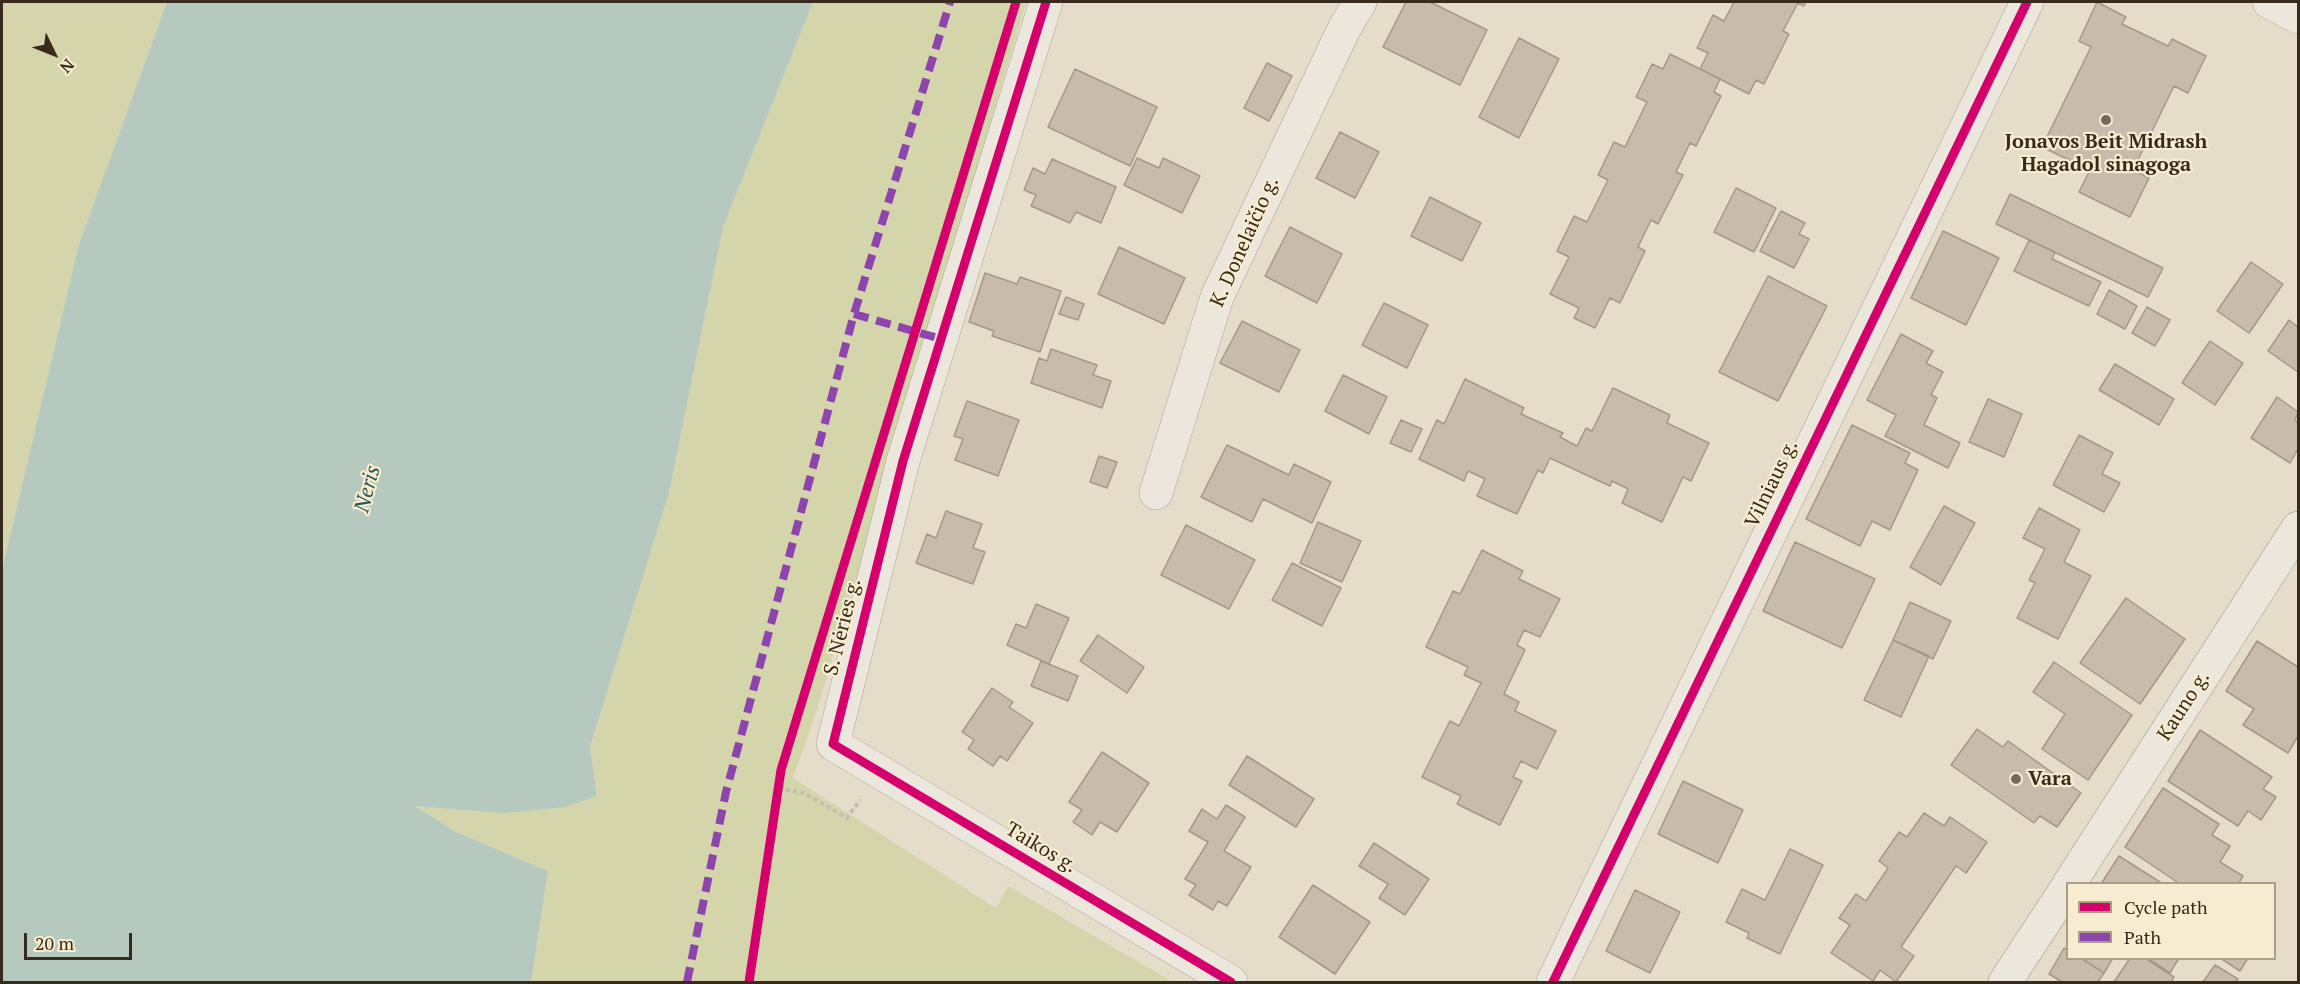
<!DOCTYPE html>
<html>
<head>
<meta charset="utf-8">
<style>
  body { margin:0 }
  #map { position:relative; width:2300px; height:984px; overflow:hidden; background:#e5ddca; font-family:"PT Serif",serif }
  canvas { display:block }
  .frame { position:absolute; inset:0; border:3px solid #382a1c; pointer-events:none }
  .legend { position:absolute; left:2066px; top:882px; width:210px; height:78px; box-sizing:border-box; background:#f7eccf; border:2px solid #ab9e87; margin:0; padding:8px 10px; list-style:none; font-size:18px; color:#382a1c }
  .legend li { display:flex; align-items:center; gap:12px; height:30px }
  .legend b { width:30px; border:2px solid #ab9e87 }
  .north { position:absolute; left:24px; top:24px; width:60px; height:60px; -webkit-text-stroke:4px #f7eccf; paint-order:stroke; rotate:133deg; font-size:16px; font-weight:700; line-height:24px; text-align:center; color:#382a1c }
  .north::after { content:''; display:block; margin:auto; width:21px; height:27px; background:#382a1c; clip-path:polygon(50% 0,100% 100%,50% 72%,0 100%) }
  .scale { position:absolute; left:24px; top:933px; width:108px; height:27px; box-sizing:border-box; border:3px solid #382a1c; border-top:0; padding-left:8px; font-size:18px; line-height:21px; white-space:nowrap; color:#382a1c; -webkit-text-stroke:4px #f7eccf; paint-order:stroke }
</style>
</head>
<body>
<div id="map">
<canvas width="2300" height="984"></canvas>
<div class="frame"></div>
<ul class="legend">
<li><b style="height:8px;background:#d6006c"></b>Cycle path</li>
<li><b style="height:8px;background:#8e44ad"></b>Path</li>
</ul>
<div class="north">N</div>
<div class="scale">20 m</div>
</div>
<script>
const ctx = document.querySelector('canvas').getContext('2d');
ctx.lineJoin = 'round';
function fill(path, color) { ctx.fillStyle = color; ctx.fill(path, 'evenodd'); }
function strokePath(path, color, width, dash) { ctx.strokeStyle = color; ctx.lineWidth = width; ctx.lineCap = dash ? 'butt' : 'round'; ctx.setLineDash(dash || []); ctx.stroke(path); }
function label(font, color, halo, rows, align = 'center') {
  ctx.font = font + ' "PT Serif",serif'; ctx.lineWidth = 4.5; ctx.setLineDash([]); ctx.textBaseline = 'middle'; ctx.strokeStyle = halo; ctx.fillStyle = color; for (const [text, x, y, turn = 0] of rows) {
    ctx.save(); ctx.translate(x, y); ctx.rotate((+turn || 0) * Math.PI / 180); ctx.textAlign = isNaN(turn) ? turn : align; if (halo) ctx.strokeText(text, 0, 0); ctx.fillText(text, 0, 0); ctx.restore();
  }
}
const green = new Path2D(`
  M2,2H167L79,244L2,570Z
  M813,2H1026L816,713L793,778L996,908L1008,886L1173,982H531L548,871L456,832L414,805L597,796L590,748L669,493L723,227Z`);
const water = new Path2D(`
  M167,2H813L723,227L669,493L590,747L597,796L565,807L504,813L415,806L456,832L548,871L531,982H2V570L79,244Z`);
const building = new Path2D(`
  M1406,2H1430L1487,30L1460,85L1383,47Z
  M1734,2H1806L1804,6L1798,3L1783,31L1789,34L1764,84L1756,80L1749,94L1700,69L1708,53L1697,48L1713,15L1724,21Z
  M2097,2L2126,17L2122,24L2168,46L2172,39L2206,56L2188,93L2174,86L2133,170L2149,178L2130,217L2079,192L2090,170L2042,147L2091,47L2079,41Z
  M1519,38L1559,59L1519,138L1479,117Z
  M1670,54L1720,79L1714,92L1721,96L1696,146L1690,143L1676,172L1683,175L1658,224L1651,220L1638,247L1645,251L1620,303L1610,298L1595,328L1574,318L1579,308L1550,294L1569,257L1557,251L1574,216L1587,222L1608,180L1598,175L1614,142L1625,147L1647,102L1636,97L1652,64L1663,69Z
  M1267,63L1292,76L1269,121L1244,108Z
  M1075,69L1157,107L1130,166L1048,127Z
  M1340,132L1379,152L1355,198L1316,178Z
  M1137,158L1159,168L1163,158L1200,176L1182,213L1124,185Z
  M1052,159L1116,187L1101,223L1076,212L1070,223L1031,206L1036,195L1024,190L1033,168L1045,174Z
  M1736,188L1776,208L1754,252L1714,232Z
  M2010,194L2163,268L2148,297L1996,224Z
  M1430,197L1481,223L1462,261L1411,236Z
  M1781,211L1805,223L1799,234L1809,239L1794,268L1760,251Z
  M1290,227L1342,254L1317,303L1265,276Z
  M1943,231L1999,258L1966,325L1911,298Z
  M2029,240L2055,252L2052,259L2101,282L2089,306L2014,271Z
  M1119,247L1185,278L1164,324L1098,294Z
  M2251,262L2283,284L2249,333L2217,311Z
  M985,273L1017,284L1020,277L1061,291L1040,352L992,336L994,331L969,322Z
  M1768,276L1827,306L1778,401L1719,372Z
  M2109,290L2137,306L2125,329L2097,314Z
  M1066,297L1084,304L1078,320L1059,314Z
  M1384,303L1428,325L1407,368L1362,345Z
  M2147,307L2170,320L2155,346L2132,333Z
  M2289,320L2298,327V372L2268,351Z
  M1242,321L1300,350L1279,392L1220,363Z
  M1901,334L1933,351L1926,363L1943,372L1931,395L1937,398L1924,425L1960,443L1948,468L1885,436L1896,415L1867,400Z
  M2210,341L2243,363L2215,405L2182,383Z
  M1051,349L1097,365L1093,375L1111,381L1102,408L1031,383L1039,358L1047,361Z
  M2115,364L2174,399L2159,425L2099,390Z
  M1343,375L1387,397L1369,434L1325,411Z
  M1465,379L1524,408L1521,414L1563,433L1560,437L1577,446L1586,428L1592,431L1613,388L1670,415L1667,423L1709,443L1691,481L1683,477L1662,522L1622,503L1628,489L1612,481L1610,486L1550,458L1543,473L1538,470L1517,514L1477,496L1485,479L1468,471L1464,481L1419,459L1437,420L1444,424Z
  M2277,397L2298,412L2295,420L2298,423V449L2290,463L2251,438Z
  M1988,399L2022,414L2004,457L1969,442Z
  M967,401L1019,420L998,476L955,460L963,439L954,436Z
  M1401,420L1422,429L1411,452L1390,443Z
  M1852,425L1910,453L1905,463L1918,470L1890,530L1872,521L1860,546L1806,519Z
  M2079,435L2113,453L2102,474L2120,483L2104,512L2053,485Z
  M1227,445L1289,475L1294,464L1331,482L1312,523L1263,499L1252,522L1201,497Z
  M1099,456L1117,462L1107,488L1090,482Z
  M1944,506L1975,523L1941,585L1910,567Z
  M2039,508L2080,530L2064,562L2091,576L2058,639L2017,618L2035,583L2029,580L2045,549L2023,538Z
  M946,511L982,524L973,548L985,552L973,584L916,563L927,534L936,538Z
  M1318,522L1361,541L1342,582L1300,563Z
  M1186,525L1255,560L1229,609L1161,575Z
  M1795,542L1875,579L1842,648L1763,611Z
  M1482,550L1523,571L1519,579L1560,599L1540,637L1524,630L1517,645L1525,650L1504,694L1519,702L1515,711L1556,731L1537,769L1521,761L1513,777L1522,781L1500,825L1457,804L1461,796L1422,777L1450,721L1459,726L1481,683L1464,675L1468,667L1426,647L1453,591L1460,594Z
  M1292,563L1341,588L1322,626L1272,600Z
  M2126,598L2185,639L2140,704L2080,663Z
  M1910,602L1951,621L1933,659L1893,640Z
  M1036,604L1069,618L1049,664L1007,645L1016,624L1026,628Z
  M1098,635L1144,667L1127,693L1080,661Z
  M1893,640L1929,656L1901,717L1864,700Z
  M2257,641L2298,667V736L2288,753L2243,725L2254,709L2226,691Z
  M1041,661L1078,676L1068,701L1031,686Z
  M2054,662L2132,715L2088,780L2042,749L2065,714L2033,692Z
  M992,688L1013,702L1009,707L1033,723L1007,761L1000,756L993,766L968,749L974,740L962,732Z
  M1977,729L2003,747L2008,741L2081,793L2057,827L2040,816L2034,823L1951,765Z
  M2200,730L2272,777L2263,789L2276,797L2261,820L2248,811L2238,826L2168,781Z
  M1102,752L1149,783L1117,832L1100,822L1092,835L1073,822L1082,810L1069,802Z
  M1247,756L1314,799L1296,827L1229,785Z
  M1683,781L1743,810L1718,863L1658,834Z
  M2163,788L2219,824L2212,835L2230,846L2220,862L2243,876L2238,884H2180L2125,847Z
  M1226,805L1245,817L1224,851L1251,867L1227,906L1218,901L1213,910L1189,895L1196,885L1185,879L1208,842L1189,831L1202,809L1217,819Z
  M1924,813L1944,826L1950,817L1987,842L1966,873L1956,866L1901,947L1914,956L1896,982L1880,970L1873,981L1831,953L1850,925L1839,918L1856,894L1866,901L1888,868L1879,861L1899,832L1907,837Z
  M1374,843L1429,879L1405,915L1379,898L1388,884L1359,866Z
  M1790,849L1823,865L1780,954L1747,938L1749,933L1726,922L1742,889L1765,900Z
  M2119,856L2163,884H2101Z
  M1313,885L1370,922L1335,974L1279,937Z
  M1635,890L1680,912L1650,973L1606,951Z
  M2064,948L2068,950V958H2081L2104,973L2098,982H2062L2049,974Z
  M2081,958H2113L2104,973Z
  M2130,958H2145L2174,977L2171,982H2114Z
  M2147,958H2179L2170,973Z
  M2220,958H2248L2240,971Z
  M2215,965L2238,979L2236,982H2203Z`);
const path = new Path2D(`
  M778,788L804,793L847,818L860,800`);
const street = new Path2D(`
  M1046,2L903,461L833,744L1231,982
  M2269,2L2298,17
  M1156,493L1217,297L1344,29L1360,2
  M1553,982L2027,2`);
const secondary = new Path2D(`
  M2069,884L2298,528
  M2005,982L2068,886`);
const quiet = new Path2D(`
  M854,314L941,339
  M687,982L726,792L854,314L950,2`);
const cycleway = new Path2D(`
  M1046,2L903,461L833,744L1231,982
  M749,982L781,770L1016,2
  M1553,982L2027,2`);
const markers = [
  [2106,120,6,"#756959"],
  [2016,779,6,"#756959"]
];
const poiNames = [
  ["Jonavos Beit Midrash",2106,142],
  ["Hagadol sinagoga",2106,165],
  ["Vara",2028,779,"left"]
];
const streetNames = [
  ["K. Donelaičio g.",1245,242,-66],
  ["Vilniaus g.",1772,484,-64],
  ["S. Nėries g.",843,627,-76],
  ["Kauno g.",2184,706,-57],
  ["Taikos g.",1041,848,31]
];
const waterNames = [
  ["Neris",368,489,-75]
];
fill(green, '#d4d5ab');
fill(water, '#b6c9be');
fill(building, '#c8bbab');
strokePath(building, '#a5988a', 1.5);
strokePath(street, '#a9a194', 34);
strokePath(secondary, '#999184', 34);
strokePath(path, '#c4beb3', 4, [4.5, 3]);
strokePath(street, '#ece7dc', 33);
strokePath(secondary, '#ece7dc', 33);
strokePath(quiet, '#8e44ad', 8, [15, 8]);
strokePath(cycleway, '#d6006c', 9);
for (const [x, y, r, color] of markers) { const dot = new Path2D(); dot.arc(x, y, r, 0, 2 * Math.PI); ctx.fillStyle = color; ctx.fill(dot); strokePath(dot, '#f7eccf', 2); }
label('bold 20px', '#382a1c', '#f7eccf', poiNames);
label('20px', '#382a1c', '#f7eccf', streetNames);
label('italic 21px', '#2a5956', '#f7eccf', waterNames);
</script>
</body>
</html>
